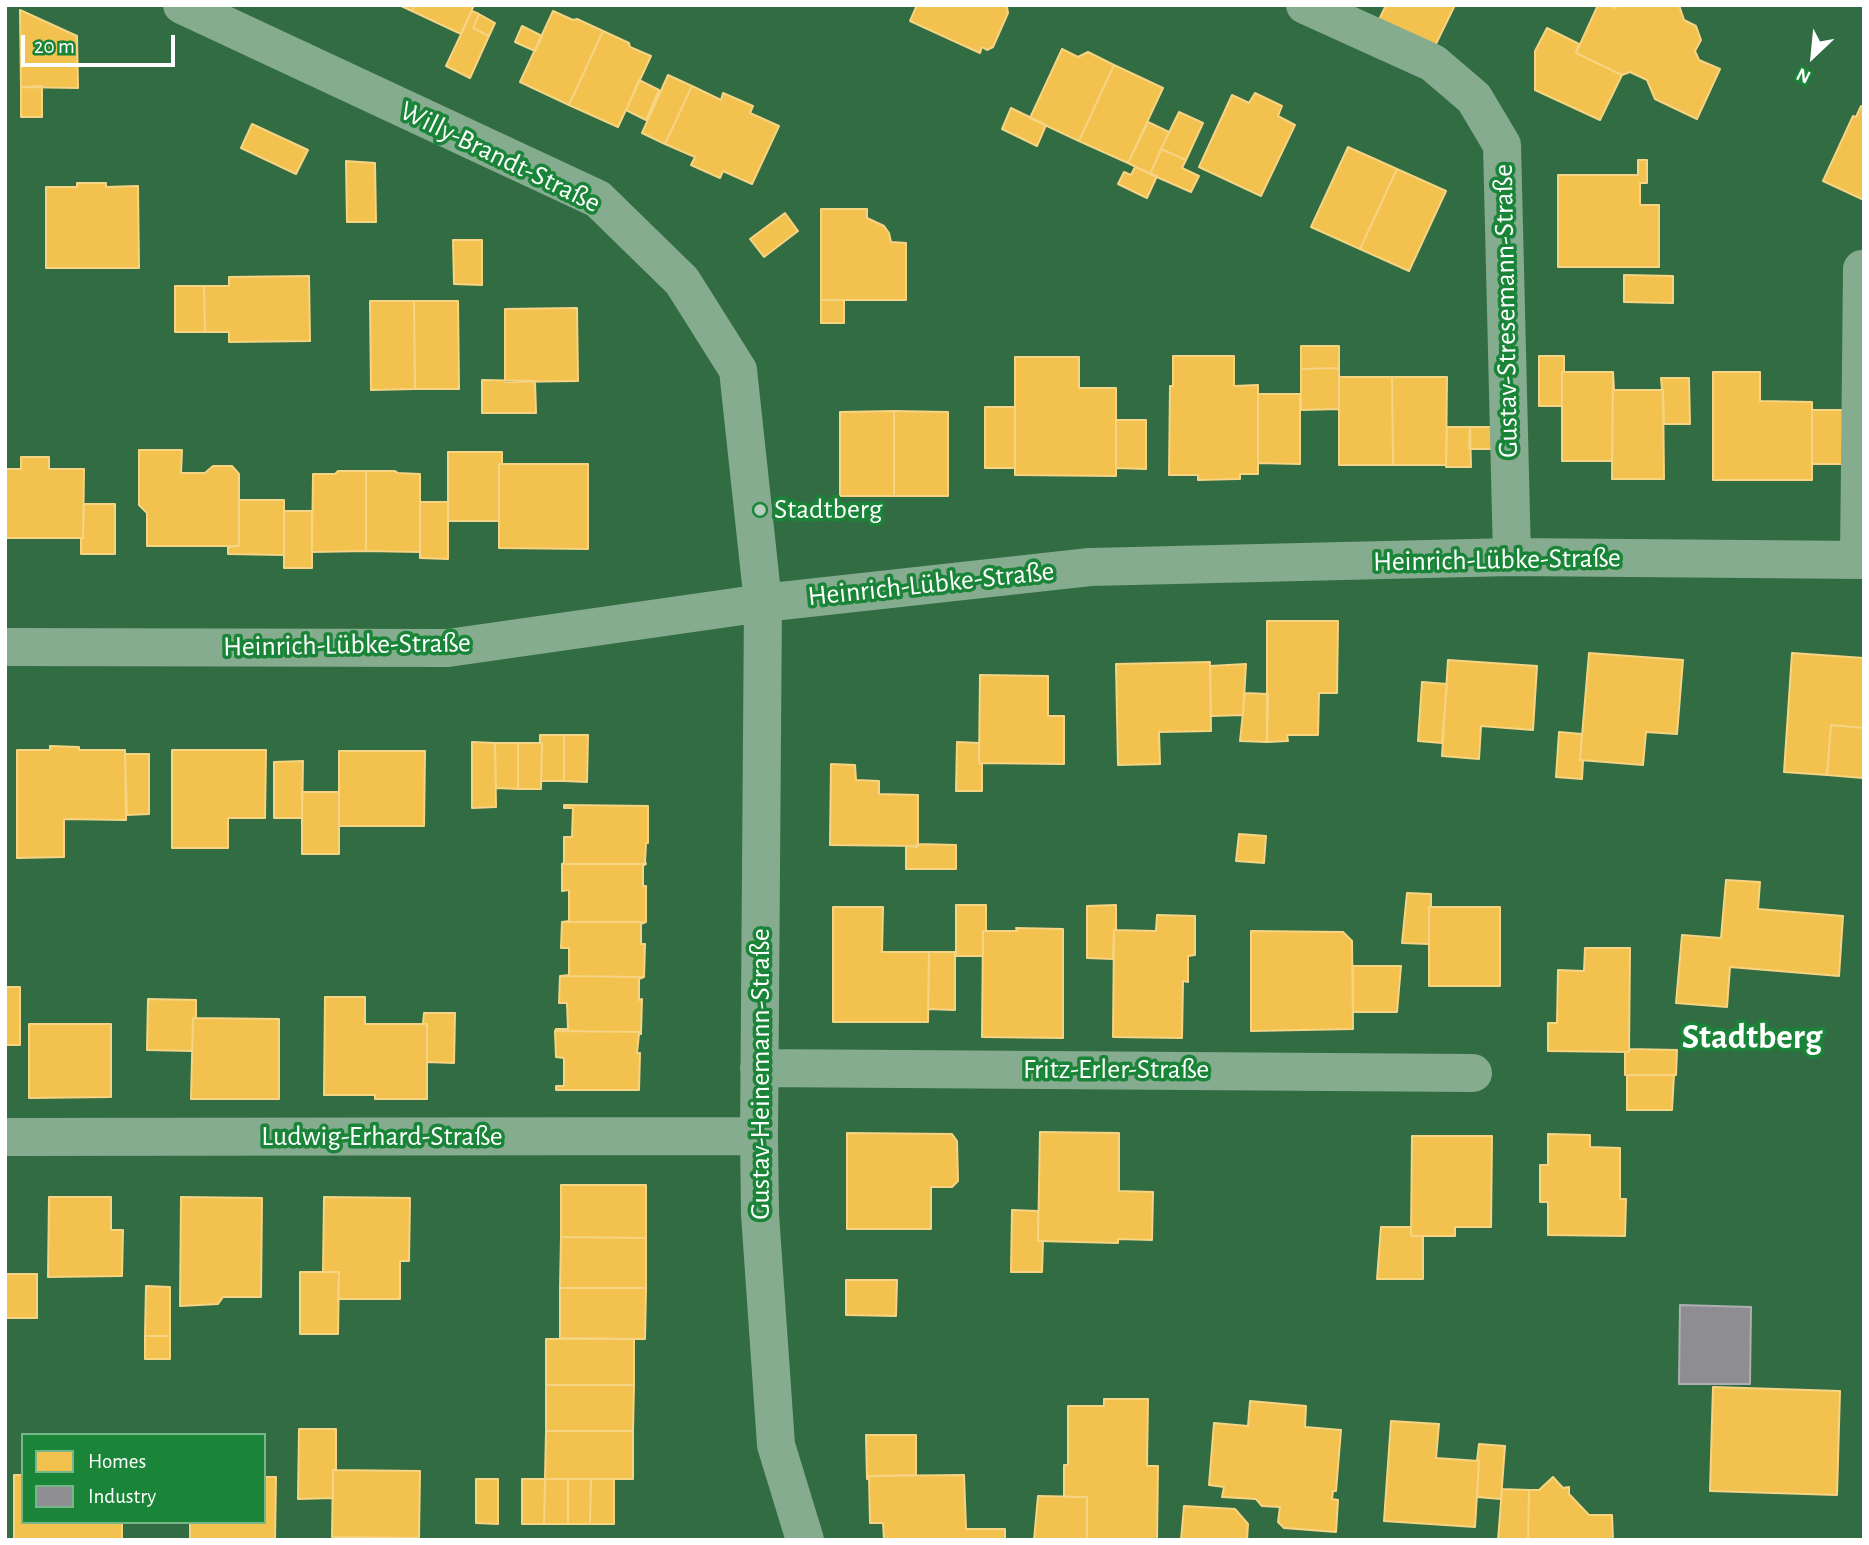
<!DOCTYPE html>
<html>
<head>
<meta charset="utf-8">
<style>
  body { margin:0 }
  #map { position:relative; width:1869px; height:1545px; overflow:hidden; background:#326c42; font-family:"Alegreya Sans",sans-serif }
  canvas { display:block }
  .frame { position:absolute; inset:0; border:7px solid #fff; pointer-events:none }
  .legend { position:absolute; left:21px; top:1433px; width:245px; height:91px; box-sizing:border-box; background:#1a8538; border:2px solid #76b688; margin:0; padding:9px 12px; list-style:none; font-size:21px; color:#fff }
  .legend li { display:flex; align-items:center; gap:14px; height:35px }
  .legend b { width:35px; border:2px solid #76b688 }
  .north { position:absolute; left:1778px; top:21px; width:70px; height:70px; -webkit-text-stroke:5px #1a8538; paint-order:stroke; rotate:206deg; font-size:19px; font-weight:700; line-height:28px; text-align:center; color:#fff }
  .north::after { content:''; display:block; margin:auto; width:24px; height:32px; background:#fff; clip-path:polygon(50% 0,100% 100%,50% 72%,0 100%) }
  .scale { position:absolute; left:21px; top:35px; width:154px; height:32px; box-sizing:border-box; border:4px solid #fff; border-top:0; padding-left:9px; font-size:21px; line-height:24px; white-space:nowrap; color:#fff; -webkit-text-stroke:5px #1a8538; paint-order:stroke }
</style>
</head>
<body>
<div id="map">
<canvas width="1869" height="1545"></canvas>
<div class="frame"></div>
<ul class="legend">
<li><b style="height:19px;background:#f2c14e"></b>Homes</li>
<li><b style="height:19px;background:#8d8d92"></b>Industry</li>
</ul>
<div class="north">N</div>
<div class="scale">20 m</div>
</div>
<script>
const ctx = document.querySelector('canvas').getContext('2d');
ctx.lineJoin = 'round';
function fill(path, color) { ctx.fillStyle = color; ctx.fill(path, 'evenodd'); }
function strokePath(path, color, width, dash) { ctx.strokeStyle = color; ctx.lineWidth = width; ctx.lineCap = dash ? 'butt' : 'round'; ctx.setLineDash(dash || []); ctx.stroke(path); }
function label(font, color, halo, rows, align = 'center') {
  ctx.font = font + ' "Alegreya Sans",sans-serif'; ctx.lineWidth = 7; ctx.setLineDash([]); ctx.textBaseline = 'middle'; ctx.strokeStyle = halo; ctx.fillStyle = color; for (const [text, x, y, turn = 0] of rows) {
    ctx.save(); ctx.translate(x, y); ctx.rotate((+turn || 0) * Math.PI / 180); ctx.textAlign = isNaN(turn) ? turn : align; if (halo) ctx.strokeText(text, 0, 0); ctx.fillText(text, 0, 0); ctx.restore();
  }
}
const homes = new Path2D(`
  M399,5H415L412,11Z
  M415,5H474L461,34L412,11Z
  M917,5H1003L1007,7L1008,13L993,47L987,50L982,47L980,53L910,21Z
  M1386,5H1455L1433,50L1377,24Z
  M1598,5H1609L1615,8L1617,5H1679L1684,20L1696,26L1701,40L1695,51L1699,60L1720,69L1697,119L1655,99L1647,80L1630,72L1622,75L1576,53Z
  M20,10L77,36L78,88L21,87Z
  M472,11L479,14L473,28L489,36L470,78L446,66Z
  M553,11L573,20L577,19L603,31L569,105L520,82Z
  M479,14L495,23L489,36L473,28Z
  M522,26L542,36L535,51L515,42Z
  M1547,28L1579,44L1576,53L1622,75L1600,120L1535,90V51Z
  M603,31L629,43L630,47L651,56L618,127L569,105Z
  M1062,49L1078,57L1088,52L1114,65L1079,141L1030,118Z
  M1114,65L1163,88L1128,163L1079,141Z
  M668,75L692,86L665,144L642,133Z
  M639,80L659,90L646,120L626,110Z
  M42,86V117H21V87Z
  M692,86L721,100L723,93L753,106L750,113L779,126L752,184L723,171L720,178L691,165L695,157L665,144Z
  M1255,93L1282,106L1278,116L1295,125L1261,196L1199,167L1232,95L1249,103Z
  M1861,106L1864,108V200L1823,181L1853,116L1856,117Z
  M1011,108L1046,125L1037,146L1002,129Z
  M1179,112L1203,123L1186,160L1161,149Z
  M1148,122L1169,132L1150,174L1128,163Z
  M252,124L308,150L296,174L241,148Z
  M1348,147L1397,169L1360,249L1311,227Z
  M1161,149L1186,160L1182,168L1199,176L1191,192L1150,174Z
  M1638,160H1647V183H1640V205H1659V267H1558V175H1638Z
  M346,161L375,163L376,222H347Z
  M1135,167L1157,176L1147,198L1118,184L1124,172L1131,175Z
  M1397,169L1446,191L1409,271L1360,249Z
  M77,183H106V187L138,186L139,268H46V187H77Z
  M821,209H867V218L884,226L889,233L891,242L906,243V300H821Z
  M785,213L798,231L764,257L750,239Z
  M453,240H482V285L454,284Z
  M1624,275L1673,276V303L1624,302Z
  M309,276L310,341L229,342V332H205L204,286H229V277Z
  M175,286H204L205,332H175Z
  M821,300H844V323H821Z
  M370,301H414L415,389L371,390Z
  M414,301H458L459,389H415Z
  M577,308L578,381L505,382V309Z
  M1301,346H1339V368L1301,369Z
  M1173,356H1234V386L1258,385V474H1240V479H1237L1198,480V475H1169L1170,386H1173Z
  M1539,356H1564V372H1562V406H1539Z
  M1015,357H1079V388H1116V476L1015,475Z
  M1339,368V409L1301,410V369Z
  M1562,372H1613L1612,461H1562Z
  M1613,372L1614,390H1663L1664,479H1612Z
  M1713,372H1760V401L1812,402V480H1713Z
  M1339,377H1392L1393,465H1339Z
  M1392,377H1447L1446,465H1393Z
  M1661,378H1689L1690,424H1664L1663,390H1662Z
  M482,380L535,381L536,413H482Z
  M1258,394H1300V464L1258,463Z
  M985,407H1015V468H985Z
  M1812,410H1847V464H1812Z
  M894,411L948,412V496H894Z
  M894,411V496H840V412Z
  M1116,420H1146V469L1116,468Z
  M1447,427H1470L1471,467H1446Z
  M1470,427H1493V449H1469Z
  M139,450H182L181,473H205L213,466H232L239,474V546H147V513L139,505Z
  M448,452H502V464H499V521H448Z
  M21,457H49V469H84L83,538H5V469H21Z
  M499,464H588V549L499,548Z
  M338,471H366V551L312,552L313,474H335Z
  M366,471H395L398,473L420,474V552L366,551Z
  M239,500H284V555L228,554V547L239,546Z
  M420,502H448V559L420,558Z
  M84,504H115V554H81V539L83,538Z
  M284,511H312V568H284Z
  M1267,621H1338L1337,693H1319L1318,735H1287L1288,741L1267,742Z
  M1589,653L1683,660L1677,734L1646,732L1643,765L1580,760Z
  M1792,653L1864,658V728L1831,725L1827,775L1784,772Z
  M1448,660L1537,666L1533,730L1481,726L1479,759L1442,756Z
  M1210,662L1211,731L1159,732L1160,764L1118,765L1116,664Z
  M1246,664L1243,715L1211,716L1210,666Z
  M980,675L1048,676V716H1064V764L979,763Z
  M1422,682L1447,684L1442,743L1418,741Z
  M1245,693L1268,694L1267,742L1240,741Z
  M1831,725L1864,728L1863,778L1827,775Z
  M1559,732L1582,734L1580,760L1583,761L1582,779L1556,777Z
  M540,735H564V781H541L542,743H540Z
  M564,735H588L587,782L564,781Z
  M472,742L495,743L496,807L472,808Z
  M957,742L979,743V763L982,764V791H956Z
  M495,743H518V789L496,788Z
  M518,743H542L541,789H518Z
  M50,746L79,747V750H125L126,820L64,819V857L17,858V750H50Z
  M172,750H266L265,818H228V848H172Z
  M339,751H425L424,826H339Z
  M125,754H149V814L127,815Z
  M303,761L302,818H274V762Z
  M831,764L855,765L856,780L879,781V794L918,795V846L830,845Z
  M302,792H339V854H302Z
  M564,805L648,806V843H646L645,862L646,864H562L564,863V837H572L573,808H564Z
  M1239,834L1266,836L1264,863L1236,861Z
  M917,844L956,845V869H906V846L917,847Z
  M562,864H646L643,866V886H646V922H562L569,921V890L562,891Z
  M1726,880L1760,882L1758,909L1843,916L1839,976L1730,967L1727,1007L1676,1003L1682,935L1721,938Z
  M1407,893L1431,894V907H1429V944L1402,943Z
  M956,905H986V931H983V956H956Z
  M1116,905V930H1114L1113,959L1087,958V906Z
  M833,907H883L882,952H929L928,1022H833Z
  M1429,907H1500V986H1429Z
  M1157,915L1195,916V955L1188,956V982L1183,981L1182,1038L1113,1037L1114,930L1156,931Z
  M562,922H646L641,924V944H645L644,977L560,976L569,975V948H561Z
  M1016,928L1063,929V1038L982,1037L983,931H1017Z
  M1251,931L1343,932L1352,941L1353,1029L1251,1031Z
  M1585,948H1630L1629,1052L1548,1051V1023H1557L1558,970L1584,971Z
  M929,952H955V1010L928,1009Z
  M1353,966H1401L1397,1012H1353Z
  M560,976L644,977L639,979V1000L642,999L641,1032L555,1031L556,1029H568L567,1003H559Z
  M5,987H20V1045H5Z
  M325,997H365V1024H427V1099H375V1095H324Z
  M148,999L196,1000V1018H193L192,1051L147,1050Z
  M424,1013H455L454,1063L427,1062V1024H423Z
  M193,1018L279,1019V1099H191Z
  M29,1024H111V1097L29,1098Z
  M555,1031L641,1032V1034H639L637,1053H640L639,1090H556V1086H564V1058L556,1057Z
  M1629,1049L1677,1050L1676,1075H1625V1052H1629Z
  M1627,1075H1674L1672,1110H1627Z
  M1040,1132L1119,1133V1191L1153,1192L1152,1240L1118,1239V1243L1038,1241Z
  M847,1133L952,1134L957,1141L958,1181L952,1187H931V1229H847Z
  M1548,1134L1590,1135V1147L1620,1148V1199H1626L1625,1236L1548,1235V1202H1540V1165H1548Z
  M1412,1136H1492L1491,1227H1455V1236H1411Z
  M561,1185H646V1238L561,1237Z
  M49,1197H111V1230H123L122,1276L48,1277Z
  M181,1197L262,1198L261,1297H223L218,1304L180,1306Z
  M324,1197L410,1198L409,1261H400V1299H338L339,1272H323Z
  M1012,1210L1038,1211V1241H1043L1042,1272H1011Z
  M1381,1227H1411V1236H1423V1279H1377Z
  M561,1237L646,1238V1288H560Z
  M300,1272H339L338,1334H300Z
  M5,1274H37V1318H5Z
  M846,1280H897L896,1316L846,1315Z
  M146,1286L170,1287V1336H145Z
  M560,1288H646L645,1339L560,1338Z
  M145,1336H170V1359H145Z
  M546,1339H634V1385H546Z
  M546,1385H634L633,1431H546Z
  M1713,1387L1840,1391L1837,1495L1710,1491Z
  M1104,1399H1148L1147,1466H1158L1157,1540H1087V1497H1064V1465H1068V1406H1104Z
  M1250,1401L1306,1406L1305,1427L1341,1430L1336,1491H1333L1332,1499L1338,1500L1336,1532L1284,1528L1278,1522L1280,1507L1262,1506L1256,1499L1222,1497L1224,1487L1209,1485L1214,1423L1248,1426Z
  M1391,1421L1439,1424L1436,1458L1479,1461L1475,1527L1384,1521Z
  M299,1429H336V1470H333V1498L298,1499Z
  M546,1431H633V1479H545Z
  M866,1435H916V1475L869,1476V1478L867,1479Z
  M1479,1444L1505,1446L1501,1499L1477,1497L1479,1461H1477Z
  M333,1470L420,1471L419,1538L332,1537Z
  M14,1475H23V1522H122V1540H14Z
  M964,1475L966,1529H1005V1540H884L883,1523H870L869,1476Z
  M264,1477H276L275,1540H190V1522H264Z
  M1553,1477L1563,1488L1569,1487V1494L1589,1515H1612L1613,1540H1528L1529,1490H1539Z
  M476,1479H498V1524L476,1523Z
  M522,1479H545L544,1524H522Z
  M545,1479H568V1524H544Z
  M568,1479H591L590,1524H568Z
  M591,1479H614V1524H590Z
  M1502,1489L1529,1490L1528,1540H1498Z
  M1038,1496L1087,1497V1540H1034Z
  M1184,1506L1235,1509L1248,1524L1247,1540H1181Z`);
const industry = new Path2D(`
  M1680,1305L1751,1307L1750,1384H1679Z`);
const minor = new Path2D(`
  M182,5L598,199L682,281L738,370L763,603L759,1136L760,1214L776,1445L805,1540
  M1305,5L1433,63L1474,98L1502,145L1512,557
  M1859,560L1862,269
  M5,647L448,648L763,603L1090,567L1512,557L1864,560
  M759,1068L1473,1073
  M5,1137L759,1136`);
const markers = [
  [760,510,7,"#b7ccbd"]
];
const streetNames = [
  ["Willy-Brandt-Straße",500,157,26],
  ["Gustav-Stresemann-Straße",1506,311,-91],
  ["Heinrich-Lübke-Straße",1497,560,-1],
  ["Heinrich-Lübke-Straße",931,584,-6],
  ["Heinrich-Lübke-Straße",347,645,-1],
  ["Fritz-Erler-Straße",1116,1070],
  ["Gustav-Heinemann-Straße",761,1074,-90],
  ["Ludwig-Erhard-Straße",382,1137]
];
const poiNames = [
  ["Stadtberg",774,510]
];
const districtNames = [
  ["Stadtberg",1752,1037]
];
fill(homes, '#f2c14e');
strokePath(homes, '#f6d483', 2);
fill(industry, '#8d8d92');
strokePath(industry, '#afafb3', 2);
strokePath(minor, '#85ac8f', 38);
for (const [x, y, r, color] of markers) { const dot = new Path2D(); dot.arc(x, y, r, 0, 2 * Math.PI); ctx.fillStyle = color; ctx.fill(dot); strokePath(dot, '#1a8538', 2.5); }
label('28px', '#fff', '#1a8538', streetNames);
label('28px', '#fff', '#1a8538', poiNames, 'left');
label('bold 35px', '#fff', '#1a8538', districtNames);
</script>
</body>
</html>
